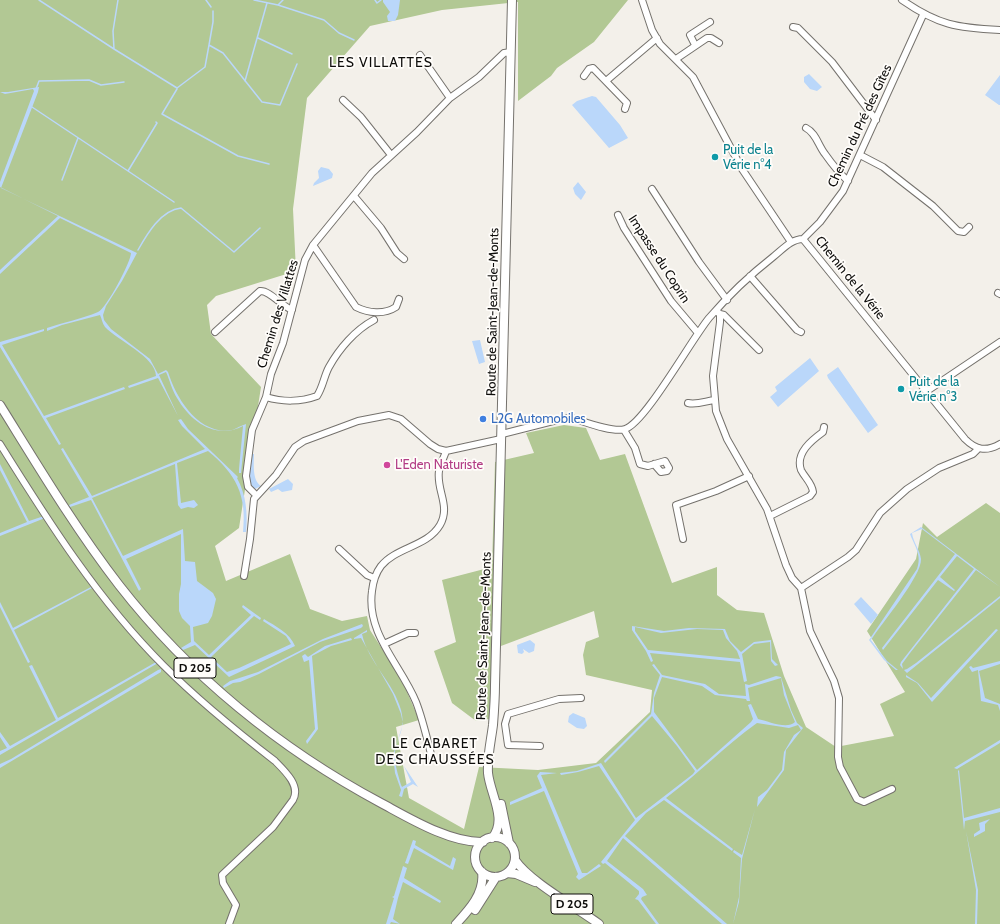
<!DOCTYPE html>
<html>
<head>
<meta charset="utf-8">
<style>
  body { margin:0 }
  canvas { display:block; background:#f3f0ea }
</style>
</head>
<body>
<canvas width="1000" height="924"></canvas>
<script>
const ctx = document.querySelector('canvas').getContext('2d');
ctx.lineJoin = 'round';
function fill(path, color) { ctx.fillStyle = color; ctx.fill(path, 'evenodd'); }
function strokePath(path, color, width, dash) { ctx.strokeStyle = color; ctx.lineWidth = width; ctx.lineCap = dash ? 'butt' : 'round'; ctx.setLineDash(dash || []); ctx.stroke(path); }
function label(font, color, halo, rows, align = 'center') {
  ctx.font = font + ' Cabin,sans-serif'; ctx.lineWidth = 3.5; ctx.setLineDash([]); ctx.textBaseline = 'middle'; ctx.strokeStyle = halo; ctx.fillStyle = color; for (const [text, x, y, turn = 0] of rows) {
    ctx.save(); ctx.translate(x, y); ctx.rotate((+turn || 0) * Math.PI / 180); ctx.textAlign = isNaN(turn) ? turn : align; if (halo) ctx.strokeText(text, 0, 0); ctx.fillText(text, 0, 0); ctx.restore();
  }
}
const green = new Path2D(`
  M0,0H628L594,42L557,68L551,76L518,101V2L442,10L370,26L307,98L293,209L296,271L216,296L207,305L211,334L261,387L239,528L215,546L226,581L290,554L310,609L342,621L367,616L370,630L402,680L419,720L396,727L409,798L464,829L479,767L538,770L596,763L650,712L652,690L586,675L583,655L586,642L599,637L594,611L493,649L489,719L476,721L452,703L434,651L456,642L442,580L492,567L495,462L534,453L526,433L564,425L586,428L600,460L625,454L672,583L717,567V595L737,610L764,613L784,676L806,727L836,747L894,736L880,704L905,692L867,631L916,559L923,523L937,537L986,503L1000,513V924H0Z`);
const water = new Path2D(`
  M383,0H400L398,15L395,21H388L387,16L390,12L383,2Z
  M809,74L822,87L817,91L810,89L804,82V77Z
  M1000,75V105H999L985,95Z
  M39,87L38,92L1,188L137,253L122,281L106,306L103,315L104,320L111,329L150,359L158,374L166,370L168,372C176,397 195,430 226,431C234,431 239,426 246,424L241,473H239V469L243,426C216,440 191,422 177,398C172,390 170,381 166,372L159,375L178,416L158,378L129,388L128,386L156,376C156,357 117,340 105,327C102,323 102,319 100,315L62,325L47,331V328C64,322 82,319 98,312C106,309 131,262 131,253L60,218L0,274V270L58,216L0,187V182L34,91L33,89L5,94L0,92H8Z
  M592,96L596,97L620,125L628,138L609,148L572,105L577,101Z
  M321,167L329,169L333,174L332,178L313,186L314,183L319,178L318,171Z
  M578,182L586,192L581,200L575,194L573,188Z
  M44,329V331L2,345L44,416L124,387L125,389L46,418L61,444L59,445L0,347V342Z
  M480,340L485,362L479,364L472,341Z
  M810,358L819,371L778,407L770,397L777,391L775,387Z
  M838,367L878,425L868,433L828,378L827,375Z
  M181,419L188,429L238,477L237,478C246,494 248,514 246,532H243C247,495 236,474 208,451L177,463L181,503L194,500L198,505L194,508L188,507L181,509L178,505L175,464L92,498L123,556L183,529L185,561L195,562L197,581L213,593L216,599L212,616L208,623L193,627L194,641L209,655L251,615L242,607L243,605L261,618L260,620L254,616L211,657L227,672L239,668L291,644L286,636L263,621L264,619C275,626 290,633 295,646L229,677L195,645L183,650L181,648L191,642L190,626L182,618L179,611V594L181,584V534L126,559L141,589L139,591L91,500L70,507L69,505L89,497L61,449L63,448L92,496L205,449L182,426L178,420Z
  M250,454H254C254,464 252,480 261,486L255,489L250,486L248,476Z
  M0,464L29,521L44,516L45,518L0,536V533L27,522L0,470Z
  M288,479L293,484L292,490L282,492L278,489L271,492L269,489Z
  M921,527L1000,587L976,570L910,653L902,664L903,669L900,665L901,662L974,569L957,556L940,577L955,590L954,591L938,580L883,650L882,648L955,554L922,529L912,533C913,542 920,550 921,559C922,576 881,624 871,640L887,661L898,670H896L884,660L869,640L917,569C922,555 915,547 910,534Z
  M91,587L92,588L14,630L30,662L28,663L0,607V602L13,628Z
  M1000,596V598L907,673L904,670L907,669L916,663Z
  M861,597L878,615L871,624L854,604Z
  M362,624L363,626L361,628L320,642L259,674L240,682L233,683L224,688L223,686L230,681L258,672L323,639Z
  M632,626L664,631L689,628L725,629L730,641L741,652L754,642L771,640L772,659L778,665L775,666L771,661L770,642L754,644L742,654L747,681L744,682L740,662L650,653L653,661L651,662L646,651L632,630ZM635,627L661,633L697,629L723,630L726,638L737,651L740,659L648,650L635,631Z
  M996,629L998,630L932,702L917,683L906,677V675L918,683L931,698Z
  M367,630V632L362,634C368,662 394,683 401,710C406,730 398,734 395,752C394,763 398,774 401,785L402,787L411,782L404,766L418,787L413,784L404,789L402,797L399,796L401,790L395,773L393,755L403,724L401,714L393,694L361,638L354,639V638Z
  M351,638L352,640L331,646L312,656L318,729L307,744L306,741L315,729L309,660L304,662L302,656L305,654L308,657L325,646Z
  M530,640L535,644L534,651L529,653L523,649L524,652L522,654L518,653L517,645Z
  M1000,661V664L979,671L985,698L1000,704V711L998,705L981,701L978,670L972,672L969,667L971,666L973,668Z
  M156,662L158,663L0,755V751L7,748L0,737V732L10,746L56,720L29,666L32,665L58,718Z
  M654,664L662,675L705,684L719,694L746,696L745,684L749,685L776,676L781,677L791,710L797,723L803,728L786,750L784,770L757,807L758,797L767,790L782,770L784,752L794,735L801,730L798,725L789,728L757,723C725,746 698,774 666,798L733,849L732,851L664,800L646,813L625,836L727,924H722L623,838L607,861L643,889L647,895L642,897L641,899L659,924H656L638,900L635,899L639,894V891L605,863L603,864L601,862L635,820L599,766L578,772L561,775L560,773L577,771L601,763L636,818L693,774L695,771L677,746L652,716L605,763L604,761L651,714L654,693L660,675L652,665ZM662,677L702,686L715,695L746,699L747,701H750L748,688L781,678L784,695L795,722C787,730 768,721 758,719L751,704L748,705L753,719L751,722L697,770L654,712V698Z
  M161,669V672L0,768V764L11,759L158,670Z
  M573,713L585,718L587,726L584,729L577,728L568,722L569,716Z
  M1000,740V743L957,769L954,768Z
  M959,770L964,818L1000,808V812L965,821L964,830L958,771Z
  M540,772L557,773L541,775L582,873H587L599,864L601,866L579,880L576,877L578,874L544,791L510,805V802L542,788L537,776Z
  M755,809L742,859L739,902L733,924L739,897L741,858L733,852L734,850L742,855Z
  M990,819L985,824V831L974,837V834L980,830L979,823Z
  M966,831L978,890L977,924H975L976,890Z
  M413,840L416,841L415,845L450,866L453,857L456,859L453,870L414,848L408,864L405,863Z
  M403,866L407,868L404,878L441,901L440,903L403,882L398,898L393,919L400,924L391,922L390,924H386L394,898L392,897L394,896Z`);
const stream = new Path2D(`
  M39,0L114,49
  M118,0L113,31L114,49L177,88L205,67L209,45
  M206,0L211,7
  M254,0L278,5L283,0
  M375,0L377,3L381,0
  M278,5L324,20L339,33L354,40
  M213,11V22L209,45L223,53L262,102L280,105L297,64
  M258,38L292,54
  M245,81L267,3
  M36,89L39,81L89,80L101,85L124,82
  M177,89L162,114L238,156L269,164
  M32,107L128,171L157,123L156,122
  M128,171L174,202
  M62,180L78,138
  M138,250C147,234 161,210 181,208L234,252L260,228`);
const minor = new Path2D(`
  M642,0L652,30L660,44L693,77L742,169L791,242
  M902,0C938,25 957,28 1000,30
  M793,27L798,28L832,62L876,120
  M695,45L690,35L710,22
  M420,55L450,98
  M676,59L707,38H711L719,43
  M584,76L589,69L593,68L627,103L625,109
  M606,81L657,38
  M343,100L361,117L391,155
  M806,128C816,133 818,145 825,154C832,164 839,173 848,181
  M860,155L883,167L933,206L958,231L964,232L969,227
  M652,189L699,262L727,300
  M354,196L381,228L397,253L404,259
  M618,215L624,228L671,301L698,333
  M803,239L820,222L843,191L923,15
  M313,245L356,307C368,313 384,315 396,307L399,299
  M750,276L797,330L801,332
  M998,293L1000,294
  M716,311L720,314V322L713,376L716,411L727,439L767,509L786,565L792,578L801,588L810,631L834,681L839,698L838,757L840,767L857,799L864,802L892,789
  M720,314L724,315L759,350
  M215,332L260,291C269,290 282,306 292,310
  M927,391L1000,342
  M266,397C282,402 301,402 317,396C323,387 324,376 329,367C339,349 355,330 374,320
  M688,403C697,405 706,401 715,400
  M624,430L635,448L640,464L648,466L665,461L669,468L667,471L661,472L654,464
  M502,434L565,418H572C585,422 613,433 625,429C645,423 691,340 709,318C728,296 750,275 773,257C782,250 791,239 803,239L965,439C976,450 986,452 1000,444
  M0,444C48,521 98,600 163,665C198,700 236,731 275,761C285,771 301,786 293,800L273,827L222,875L223,883L236,905L229,924
  M256,495L248,487L246,476L252,430L266,397L271,374L283,343L305,260L313,245L372,173L417,132L450,98L479,77L504,53L511,52
  M770,516L810,496L813,492C812,483 805,478 801,470C795,453 812,440 823,432L824,427
  M683,539L676,505L716,491L749,476
  M339,549L367,575L374,578
  M244,576L250,539L254,499L276,475L295,447L304,441L358,421L389,415L401,419L430,444L438,449L446,451L501,439
  M801,588L848,557L856,550L880,513L907,489L939,468L973,454L978,449
  M384,644L408,633H415
  M540,746L508,745L505,724L508,714L559,699L581,698
  M432,758C427,739 423,720 416,702C401,665 366,634 372,591C373,582 375,574 381,566C396,547 427,547 440,525C451,506 436,490 439,471C440,464 444,458 446,451`);
const major = new Path2D(`
  M0,405C38,466 75,528 119,585C189,675 280,749 381,803C409,818 450,843 483,842
  M501,804L509,843
  M475 857a20 20 0 1 1 40 0a20 20 0 1 1-40 0Z
  M492,838C508,820 490,794 488,773C487,757 491,741 493,725C494,712 495,698 495,685L512,0
  M515,860C530,882 576,907 599,924
  M507,873L516,874L535,882
  M475,910L496,877
  M456,924C469,910 485,893 482,872`);
const markers = [
  [715,157,4,"#0f9aa8"],
  [901,389,4,"#0f9aa8"],
  [483,419,4,"#3f7fe0"],
  [387,465,4,"#d1479c"]
];
const shields = [
  [195,668,42],
  [572,904,42]
];
const shieldNames = [
  ["D 205",195,668],
  ["D 205",572,904]
];
const streetNames = [
  ["Chemin du Pré des Gîtes",860,126,-65],
  ["Impasse du Coprin",659,259,57],
  ["Chemin de la Vérie",850,278,51],
  ["Route de Saint-Jean-de-Monts",493,312,-89],
  ["Chemin des Villattes",278,314,-73],
  ["Route de Saint-Jean-de-Monts",484,636,-88]
];
const cultureNames = [
  ["Puit de la",723,150],
  ["Vérie n°4",723,165],
  ["Puit de la",909,382],
  ["Vérie n°3",909,397]
];
const shopNames = [
  ["L2G Automobiles",491,419]
];
const hotelNames = [
  ["L'Eden Naturiste",395,465]
];
const neighbourhoodNames = [
  ["LES VILLATTES",381,63],
  ["LE CABARET",435,744],
  ["DES CHAUSSÉES",435,760]
];
fill(green, '#b2c894');
fill(water, '#bad7fa');
strokePath(stream, '#bad7fa', 1.5);
strokePath(minor, '#75726d', 8);
strokePath(major, '#75726d', 10);
strokePath(minor, '#fff', 6);
strokePath(major, '#fff', 8);
for (const [x, y, r, color] of markers) { const dot = new Path2D(); dot.arc(x, y, r, 0, 2 * Math.PI); ctx.fillStyle = color; ctx.fill(dot); strokePath(dot, '#fffdfa', 1.5); }
for (const [x, y, w] of shields) { const box = new Path2D(); box.roundRect(x - w / 2, y - 10, w, 20, 3); ctx.fillStyle = '#fffdfa'; ctx.fill(box); strokePath(box, '#0e0d0b', 1); }
label('bold 12px', '#0e0d0b', null, shieldNames);
label('13px', '#0e0d0b', '#fffdfa', streetNames);
label('13px', '#0d838f', '#fffdfa', cultureNames, 'left');
label('13px', '#366cbe', '#fffdfa', shopNames, 'left');
label('13px', '#b23c85', '#fffdfa', hotelNames, 'left');
ctx.letterSpacing = '1px';
label('14px', '#0e0d0b', '#fffdfa', neighbourhoodNames);
ctx.letterSpacing = '0px';
</script>
</body>
</html>
